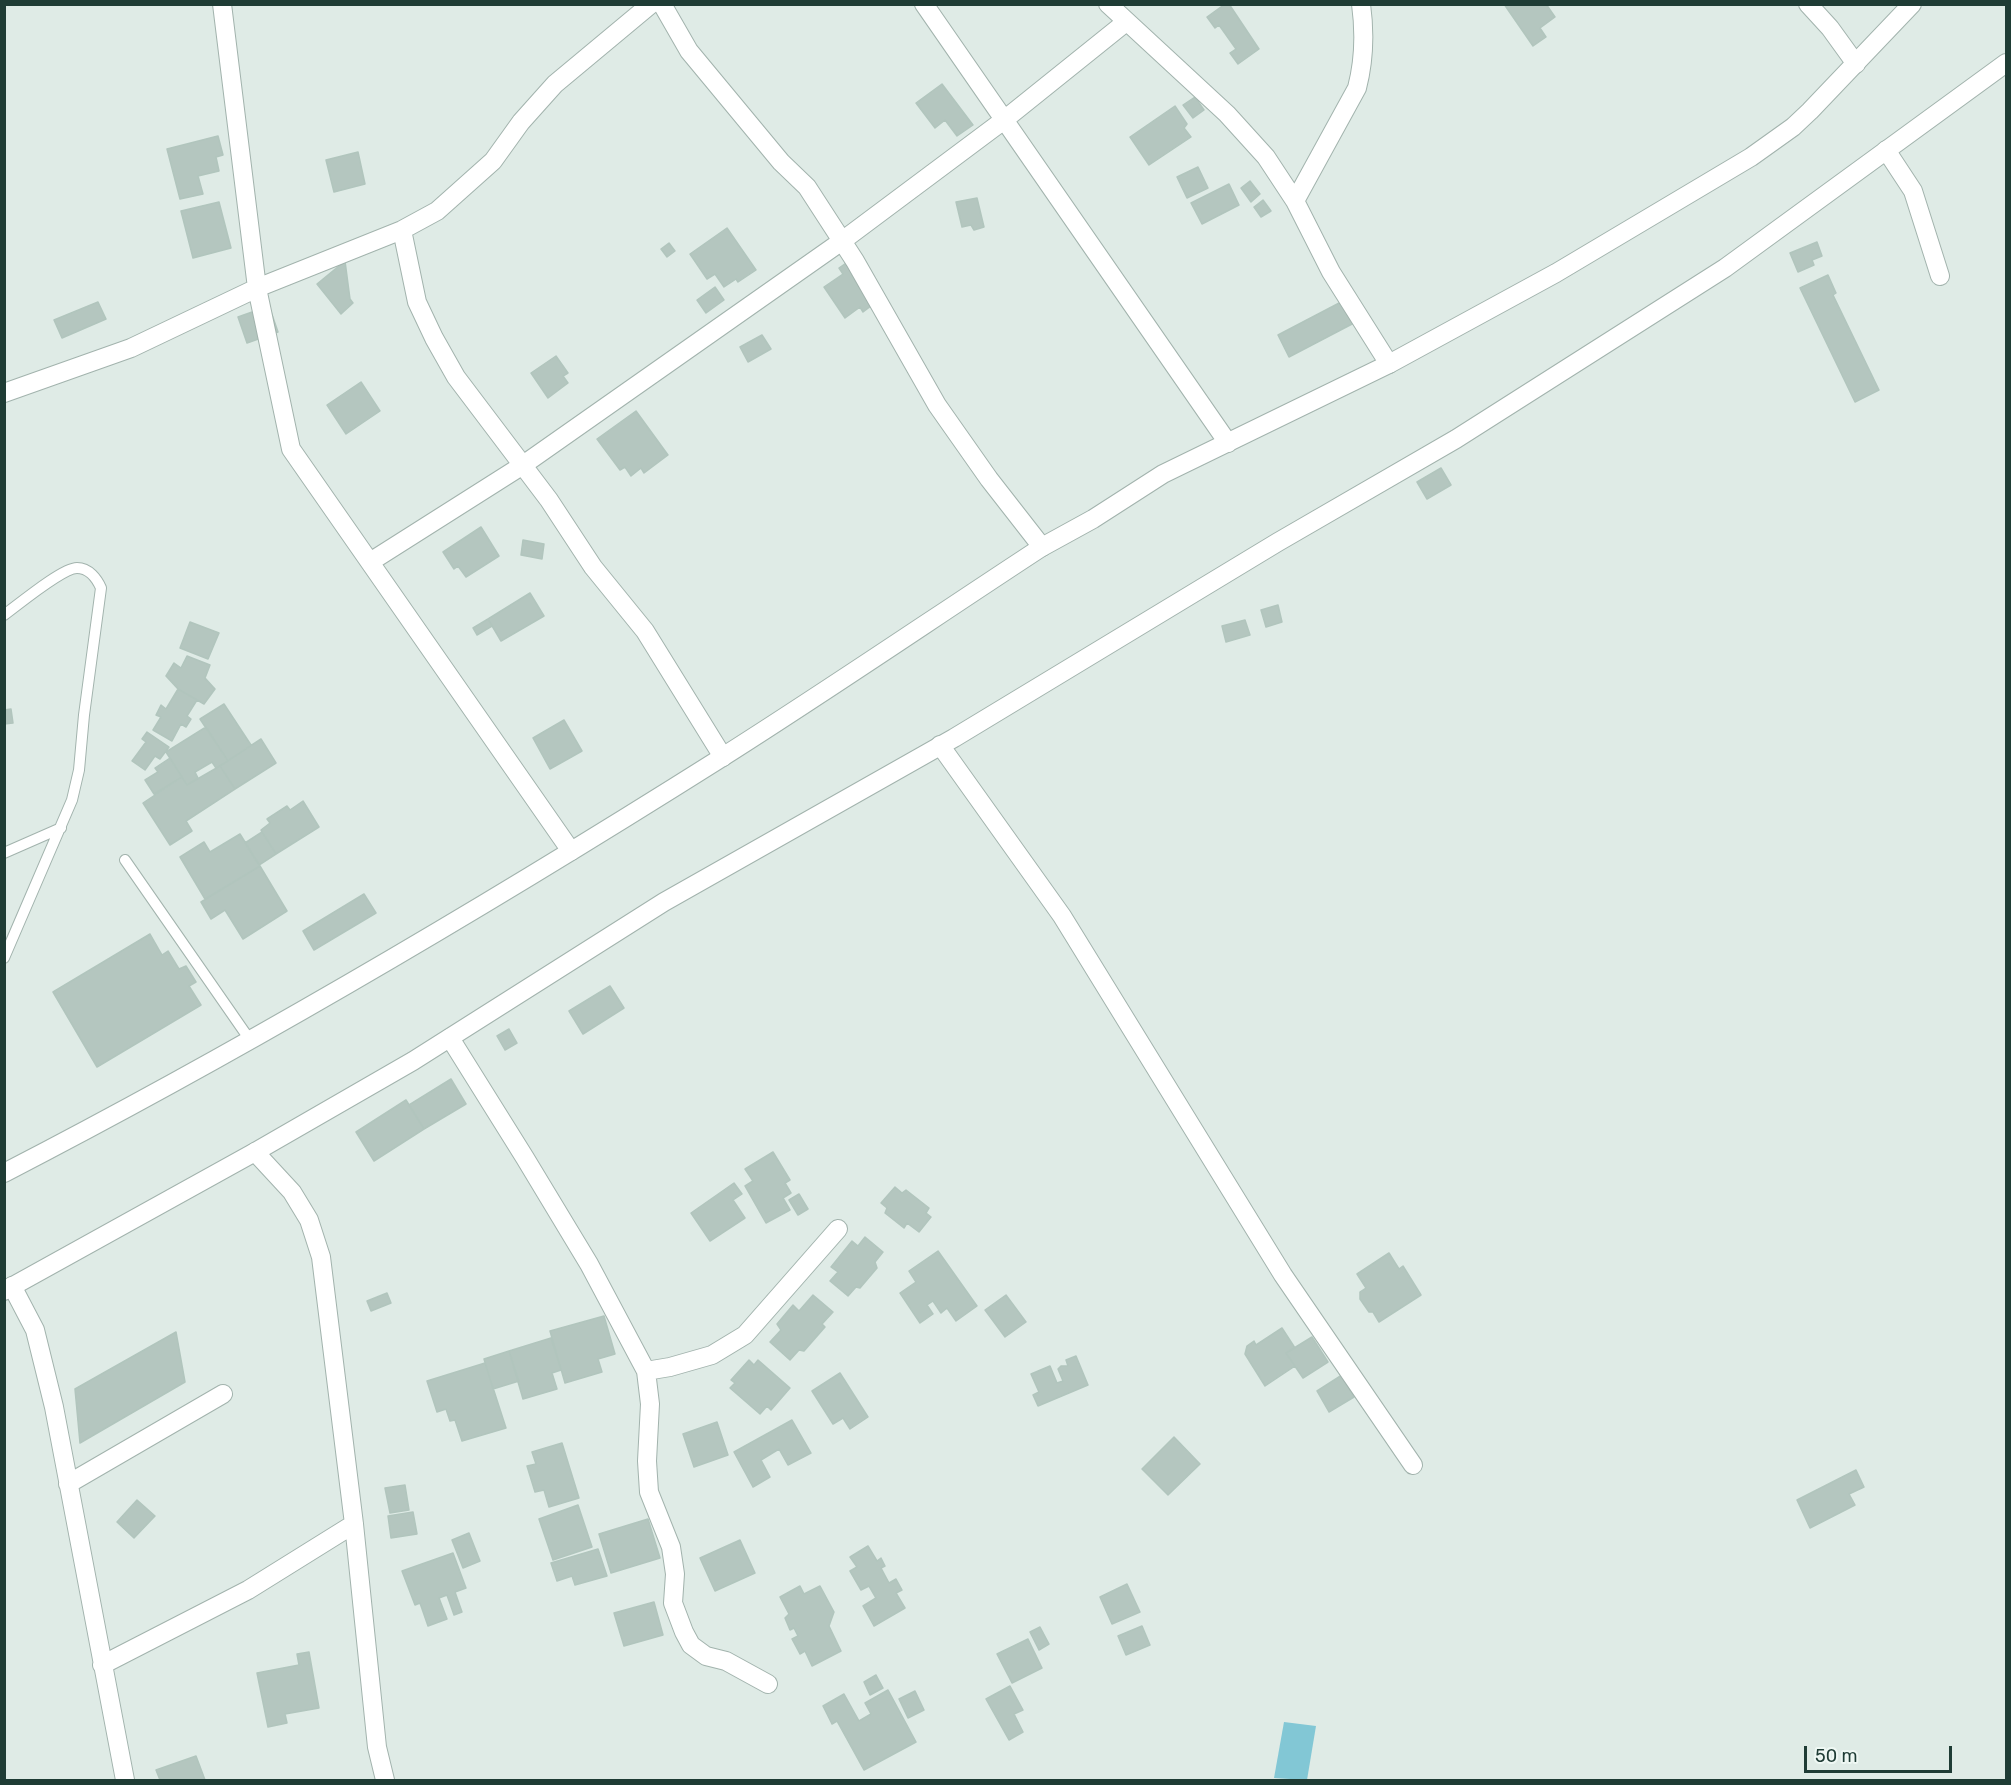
<!DOCTYPE html>
<html>
<head>
<meta charset="utf-8">
<style>
  body { margin:0 }
  #map { position:relative; width:2011px; height:1785px; overflow:hidden; background:#dfebe6; font-family:Rubik,sans-serif }
  canvas { display:block }
  .frame { position:absolute; inset:0; border:6px solid #1f3c35; pointer-events:none }
  .scale { position:absolute; left:1804px; top:1746px; width:148px; height:27px; box-sizing:border-box; border:3px solid #1f3c35; border-top:0; padding-left:8px; font-size:18px; line-height:21px; white-space:nowrap; color:#1f3c35; -webkit-text-stroke:4px #eff8f4; paint-order:stroke }
</style>
</head>
<body>
<div id="map">
<canvas width="2011" height="1785"></canvas>
<div class="frame"></div>
<div class="scale">50 m</div>
</div>
<script>
const ctx = document.querySelector('canvas').getContext('2d');
ctx.lineJoin = 'round';
function fill(path, color) { ctx.fillStyle = color; ctx.fill(path, 'evenodd'); }
function strokePath(path, color, width, dash) { ctx.strokeStyle = color; ctx.lineWidth = width; ctx.lineCap = dash ? 'butt' : 'round'; ctx.setLineDash(dash || []); ctx.stroke(path); }
const water = new Path2D(`
  M1284,1722L1316,1726L1307,1780L1274,1778Z`);
const building = new Path2D(`
  M1225,4H1229L1259,49L1238,64L1230,53L1236,49L1219,25L1215,28L1207,17Z
  M1504,4H1546L1555,17L1540,28L1546,37L1533,46Z
  M942,84L973,125L957,136L945,120L935,128L916,103Z
  M1195,97L1204,110L1193,118L1183,105Z
  M1175,106L1187,124L1184,128L1191,137L1149,165L1130,137Z
  M218,136L223,155L216,157L219,171L198,176L203,194L180,199L167,149Z
  M358,152L365,184L334,192L326,160Z
  M1198,167L1208,188L1187,198L1177,177Z
  M1250,181L1260,194L1251,202L1241,188Z
  M1229,184L1239,205L1202,224L1191,203Z
  M977,198L984,227L974,230L971,225L962,227L956,202Z
  M1263,200L1271,211L1261,217L1254,207Z
  M219,202L231,248L193,258L181,211Z
  M727,228L756,270L738,282L736,279L724,287L715,274L707,279L690,254Z
  M1817,242L1822,256L1812,260L1814,265L1798,272L1790,253Z
  M669,243L675,251L667,257L661,249Z
  M345,261L350,299L353,303L341,314L317,284Z
  M849,261L871,306L863,312L860,307L845,318L824,287L843,274L839,268Z
  M1828,275L1836,293L1833,295L1879,390L1855,402L1800,288Z
  M715,287L724,300L706,313L697,300Z
  M1343,301L1354,323L1289,357L1278,335Z
  M98,302L106,319L62,338L54,320Z
  M269,306L278,332L247,343L238,317Z
  M762,335L771,349L748,362L740,347Z
  M556,356L568,373L563,376L568,383L548,398L531,373Z
  M361,382L380,411L346,434L327,405Z
  M636,411L668,455L644,473L641,468L631,476L625,467L620,470L597,439Z
  M1441,468L1451,485L1427,499L1417,482Z
  M481,527L499,556L466,577L458,566L454,569L443,552Z
  M523,540L544,544L542,559L521,555Z
  M530,593L544,616L501,641L488,619Z
  M1278,605L1282,622L1266,627L1261,610Z
  M488,619L492,626L477,635L473,628Z
  M1245,620L1250,635L1226,642L1222,626Z
  M190,622L219,633L208,659L180,648Z
  M187,656L210,665L205,678L215,689L204,704L178,689L166,676L174,663L181,668Z
  M178,689L197,700L187,716L191,719L186,727L181,724L172,741L153,730L161,717L156,715L161,705L166,709Z
  M224,704L251,745L228,761L200,719Z
  M11,709L13,723L4,724V710Z
  M564,720L582,751L550,769L533,738Z
  M206,727L228,761L216,768L212,762L195,772L198,778L187,785L166,752Z
  M147,732L169,747L160,759L155,756L145,770L132,761L146,742L142,739Z
  M261,739L276,763L235,789L220,766Z
  M170,758L182,777L154,794L145,780L158,772L155,768Z
  M220,766L235,789L186,821L192,831L170,845L143,803L182,777L187,785Z
  M303,801L319,827L276,854L261,830L270,823L267,819L287,806L290,810Z
  M262,832L276,854L259,865L245,843Z
  M240,834L260,866L205,899L180,857L204,842L210,852Z
  M260,866L287,911L243,939L225,910L211,919L201,902Z
  M364,894L376,913L314,950L303,931Z
  M150,934L162,955L168,951L179,969L186,966L196,982L189,986L201,1005L97,1067L53,992Z
  M610,986L624,1008L583,1034L569,1011Z
  M509,1029L517,1043L505,1050L497,1036Z
  M451,1079L466,1104L424,1129L409,1105Z
  M406,1100L424,1129L374,1161L356,1132Z
  M773,1152L790,1180L785,1183L791,1193L783,1198L790,1210L766,1223L745,1186L753,1181L745,1169Z
  M734,1183L742,1194L733,1200L745,1218L710,1241L691,1213Z
  M895,1187L902,1193L906,1190L929,1208L926,1213L931,1217L919,1232L907,1223L904,1228L885,1213L887,1208L881,1203Z
  M799,1194L808,1209L798,1215L789,1200Z
  M865,1237L883,1252L875,1262L877,1268L860,1288L856,1287L848,1296L830,1281L838,1272L831,1267L852,1241L858,1246Z
  M938,1251L977,1306L956,1321L947,1308L941,1313L933,1301L927,1305L933,1314L920,1323L900,1293L916,1282L909,1271Z
  M1389,1253L1399,1269L1403,1266L1421,1295L1379,1322L1373,1312H1369L1360,1299V1292L1366,1288L1357,1274Z
  M387,1293L391,1303L371,1311L367,1301Z
  M813,1295L833,1312L822,1324L825,1327L804,1351L799,1350L790,1360L770,1342L781,1330L777,1324L793,1305L799,1311Z
  M1006,1295L1026,1322L1005,1337L985,1310Z
  M604,1316L615,1354L598,1359L602,1372L565,1383L550,1331Z
  M1282,1328L1295,1348L1286,1353L1295,1366L1265,1386L1245,1354L1247,1346L1254,1341L1256,1345Z
  M176,1332L185,1382L80,1443L75,1389Z
  M1312,1337L1328,1362L1303,1378L1286,1353Z
  M551,1338L561,1370L552,1373L557,1389L523,1399L509,1351Z
  M509,1351L519,1381L493,1389L484,1359Z
  M1076,1356L1088,1385L1038,1406L1033,1395L1039,1392L1031,1374L1050,1366L1057,1383L1063,1381L1058,1369L1061,1366H1068L1066,1360Z
  M749,1360L754,1365L758,1360L790,1388L771,1410L767,1406L760,1414L730,1388L735,1383L731,1380Z
  M485,1363L506,1428L462,1441L455,1420L450,1421L446,1409L437,1412L427,1381Z
  M840,1373L868,1417L850,1429L843,1418L833,1424L812,1391Z
  M1342,1375L1354,1397L1329,1412L1317,1391Z
  M792,1420L811,1453L788,1465L779,1449L761,1460L770,1477L753,1487L734,1452Z
  M717,1422L728,1455L694,1467L683,1434Z
  M1174,1437L1200,1464L1168,1495L1142,1469Z
  M562,1443L579,1498L549,1507L544,1490L535,1492L527,1466L536,1464L532,1452Z
  M1856,1470L1864,1487L1849,1494L1855,1505L1810,1528L1797,1500Z
  M405,1485L409,1510L390,1513L385,1488Z
  M137,1500L155,1516L134,1538L117,1522Z
  M578,1505L592,1547L553,1560L539,1519Z
  M413,1512L417,1534L391,1538L388,1516Z
  M648,1519L660,1558L611,1573L599,1534Z
  M469,1533L480,1561L463,1568L452,1540Z
  M740,1540L755,1573L715,1591L700,1558Z
  M868,1546L877,1561L881,1558L885,1566L881,1568L889,1583L896,1579L902,1590L896,1593L905,1608L874,1626L863,1606L876,1598L869,1586L861,1590L850,1571L857,1567L850,1557Z
  M598,1549L607,1576L575,1585L572,1576L557,1581L551,1563Z
  M453,1553L466,1588L455,1592L462,1612L454,1615L447,1595L439,1598L447,1619L428,1626L420,1603L415,1605L402,1571Z
  M1127,1584L1140,1612L1112,1624L1100,1597Z
  M800,1586L804,1594L820,1586L834,1612L829,1626L841,1651L812,1666L805,1651L800,1654L792,1639L798,1636L794,1628L790,1630L785,1618L789,1614L780,1597Z
  M654,1602L663,1635L624,1646L614,1613Z
  M1142,1626L1150,1645L1126,1655L1118,1636Z
  M1040,1627L1049,1644L1039,1650L1030,1632Z
  M1028,1639L1042,1668L1012,1683L997,1654Z
  M309,1652L319,1708L285,1714L287,1723L268,1727L257,1673L299,1665L297,1654Z
  M876,1675L883,1688L870,1695L864,1682Z
  M1010,1686L1023,1710L1014,1714L1023,1732L1009,1740L986,1699Z
  M888,1690L916,1742L864,1770L837,1721L832,1724L823,1706L844,1694L859,1721L871,1714L865,1703Z
  M915,1691L924,1710L908,1718L899,1699Z
  M196,1756L205,1780H160L156,1770Z`);
const service = new Path2D(`
  M4,615C18,605 62,568 77,568C89,568 97,579 101,588L84,715L79,770L72,800L4,958
  M4,853L61,828
  M125,860L250,1040`);
const minor = new Path2D(`
  M222,4L257,288L291,449L571,851
  M662,4L689,51L781,162L807,187L855,261L937,405L989,479L1042,547
  M924,4L1228,443
  M1108,4L1227,114L1266,157L1295,201L1331,272L1389,364
  M1808,4L1830,28L1856,64
  M1886,150L1913,191L1940,276
  M1295,201L1357,88C1364,61 1365,33 1361,4
  M402,230L417,302L434,338L456,377L549,500L593,567L645,631L723,757
  M4,393L131,348L257,288L402,230L437,211L493,161L521,122L555,84L651,4
  M370,562L523,465L842,241L1004,120L1126,22
  M940,745L1062,916L1283,1275L1413,1465
  M450,1038L525,1158L589,1264L646,1371L650,1404L647,1461L649,1492L671,1547L675,1574L673,1603L684,1632L691,1645L706,1656L726,1661L768,1684
  M255,1152L292,1192L309,1220L321,1257L354,1524L377,1747L385,1780
  M12,1286L35,1330L54,1407L125,1780
  M646,1371L670,1367L712,1355L745,1335L838,1229
  M68,1484L223,1394
  M102,1665L248,1590L354,1524`);
const tertiary = new Path2D(`
  M4,1173C250,1046 488,905 721,758C830,689 935,617 1042,547L1093,519L1163,474L1389,364L1556,273L1751,157L1793,127L1810,111L1912,4
  M4,1291L255,1152L413,1061L664,902L954,738L1278,542L1456,439L1725,268L2006,63`);
fill(water, '#82c7d5');
fill(building, '#b4c6bf');
strokePath(building, '#b1c5bd', 1.5);
strokePath(service, '#a2b3ad', 12);
strokePath(minor, '#a2b3ad', 20);
strokePath(tertiary, '#a2b3ad', 20);
strokePath(service, '#fff', 10);
strokePath(minor, '#fff', 18);
strokePath(tertiary, '#fff', 18);
</script>
</body>
</html>
